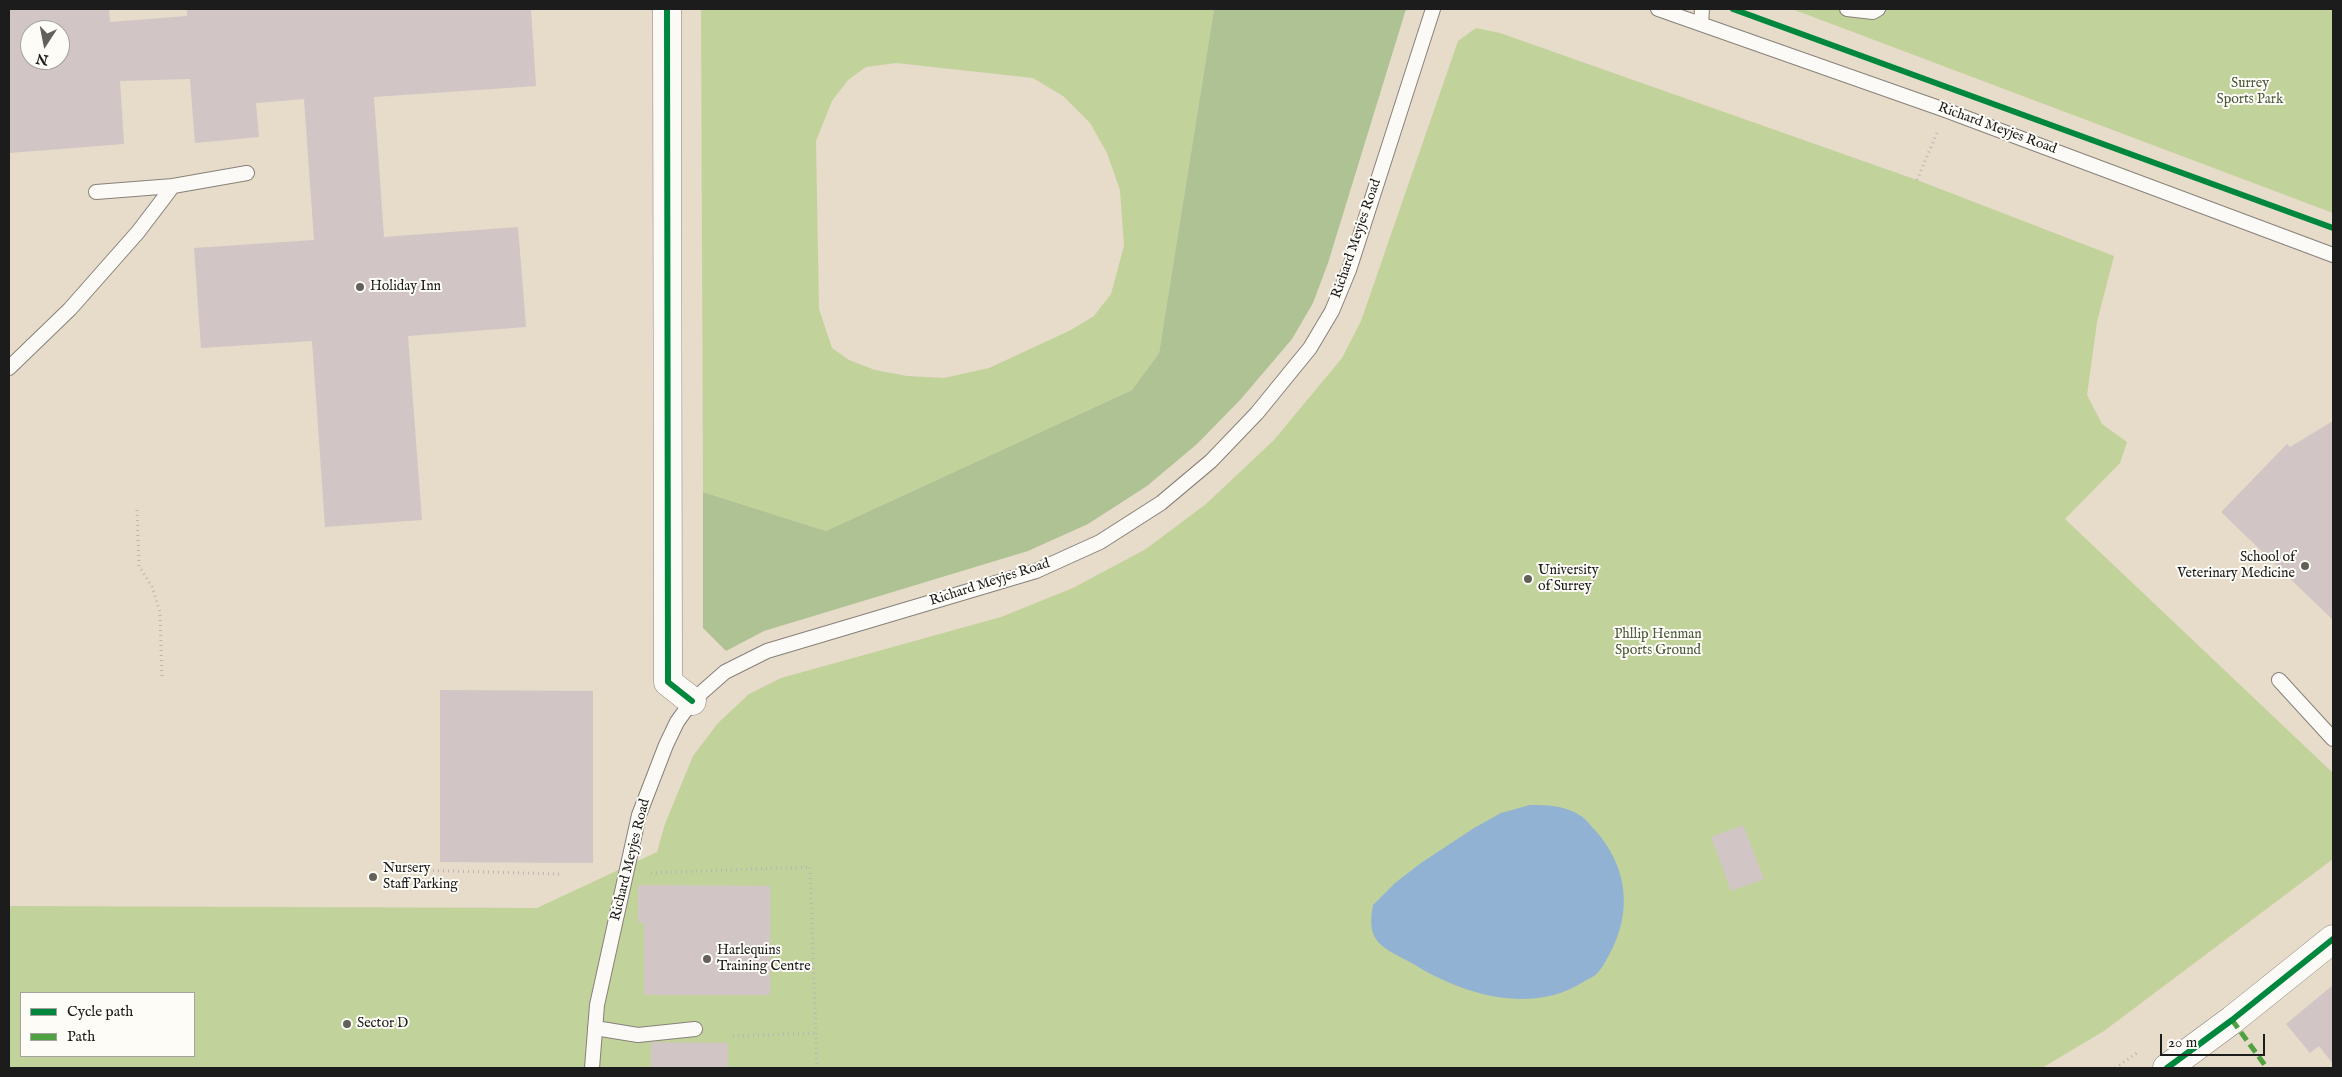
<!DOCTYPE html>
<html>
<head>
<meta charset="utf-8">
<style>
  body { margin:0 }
  #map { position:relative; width:2342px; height:1077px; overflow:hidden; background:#e7dbca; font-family:"IM FELL English",serif }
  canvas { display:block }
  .frame { position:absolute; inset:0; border:10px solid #1c1c1c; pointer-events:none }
  .legend { position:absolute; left:20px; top:992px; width:175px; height:65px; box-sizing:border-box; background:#fdfcf7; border:1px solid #a3a29f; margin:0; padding:6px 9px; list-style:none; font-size:15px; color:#1c1c1c }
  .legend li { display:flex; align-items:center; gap:10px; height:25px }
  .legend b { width:25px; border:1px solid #a3a29f }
  .north { position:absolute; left:20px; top:20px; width:50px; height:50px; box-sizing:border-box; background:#fdfcf7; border:1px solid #a3a29f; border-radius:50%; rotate:191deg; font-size:14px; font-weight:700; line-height:20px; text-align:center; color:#1c1c1c }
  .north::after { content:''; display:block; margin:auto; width:18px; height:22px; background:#635f59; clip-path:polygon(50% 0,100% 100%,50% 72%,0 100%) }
  .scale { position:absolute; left:2160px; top:1034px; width:105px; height:22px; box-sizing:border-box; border:2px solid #1c1c1c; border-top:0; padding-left:6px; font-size:15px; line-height:18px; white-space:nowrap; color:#1c1c1c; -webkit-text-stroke:4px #fdfcf7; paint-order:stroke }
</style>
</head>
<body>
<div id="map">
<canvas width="2342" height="1077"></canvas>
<div class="frame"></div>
<ul class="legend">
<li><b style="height:6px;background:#00873e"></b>Cycle path</li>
<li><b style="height:6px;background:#4fa141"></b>Path</li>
</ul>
<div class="north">N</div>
<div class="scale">20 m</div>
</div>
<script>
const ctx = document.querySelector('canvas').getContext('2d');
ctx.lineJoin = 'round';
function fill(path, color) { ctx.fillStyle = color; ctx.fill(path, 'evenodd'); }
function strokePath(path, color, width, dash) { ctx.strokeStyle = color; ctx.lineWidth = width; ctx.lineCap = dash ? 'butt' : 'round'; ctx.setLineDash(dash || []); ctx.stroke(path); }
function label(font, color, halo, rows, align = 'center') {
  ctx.font = font + ' "IM FELL English",serif'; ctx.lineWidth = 4; ctx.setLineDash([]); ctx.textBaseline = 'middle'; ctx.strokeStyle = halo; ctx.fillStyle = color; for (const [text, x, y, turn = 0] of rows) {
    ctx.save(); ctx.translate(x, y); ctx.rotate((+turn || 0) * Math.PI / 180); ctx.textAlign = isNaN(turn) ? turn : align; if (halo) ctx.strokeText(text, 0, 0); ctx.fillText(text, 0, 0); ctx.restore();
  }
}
const green = new Path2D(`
  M701,9H1214L1159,353L1132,390L826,531L703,492ZM896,63L1033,78L1063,96L1090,123L1107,153L1120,190L1124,246L1111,294L1094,316L1071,330L989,368L944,378L907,376L875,370L849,360L832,348L819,309L816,141L832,101L848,80L866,67Z
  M1792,9H2333V213Z
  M1476,28L1500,33L1917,180L2114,256L2097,322L2087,395L2102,424L2127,442L2120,463L2065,519L2333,773V859L2104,1031L2042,1068H9V906L537,908L657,852L665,824L693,756L718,723L749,694L781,678L1001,617L1073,588L1146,549L1206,504L1274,440L1342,358L1361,321L1458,41ZM21,993H194V1056H21Z`);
const forest = new Path2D(`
  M1214,9H1406L1328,263L1313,303L1292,339L1241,399L1197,444L1147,486L1088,524L1028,551L764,631L726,651L703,628V492L826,531L1132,390L1159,353Z`);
const water = new Path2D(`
  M1530,805C1547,805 1565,805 1581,816C1586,819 1590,825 1594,829C1628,866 1633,912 1609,955C1606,960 1603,967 1599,971C1596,976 1588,979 1583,982C1532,1015 1464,995 1415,965C1384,947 1365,945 1373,905L1395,883L1421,863L1474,828L1501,813Z`);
const building = new Path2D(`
  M9,9H109L110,22L187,16V9H531L536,86L374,97L384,237L518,227L526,327L408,336L422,520L325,527L312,341L201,348L194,248L314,240L304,99L256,103L259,137L195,143L190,79L120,81L124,144L9,153ZM30,30H60V60H30Z
  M2333,421V620L2221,512L2287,444L2290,447Z
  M440,690L593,691V863L440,862Z
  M1743,825L1764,879L1731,891L1711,837Z
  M638,885L770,886V995H644V923H638Z
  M2333,985V1064L2319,1046L2310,1053L2286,1024Z
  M651,1042L728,1043V1068H651Z`);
const path = new Path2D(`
  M1917,180L1937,133
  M137,510L139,566L152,587L160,612L162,678
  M413,870L561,874
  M651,873L810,867L817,1068
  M733,1036L816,1033
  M2115,1068L2137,1053`);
const lane = new Path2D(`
  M1658,9L1945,110L2333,255
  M1847,9L1873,12L1878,9
  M1701,24L1702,9
  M96,192L173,186
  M9,368L70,309L138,232L173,186L247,173
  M2279,680L2333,739
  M595,1028L638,1035L695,1029
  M592,1068L597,1005L639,815L666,745L677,722L692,701L725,672L767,651L1036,571L1100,542L1161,503L1211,461L1257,413L1310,348L1332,311L1349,270L1433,9`);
const street = new Path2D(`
  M667,9L668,682L692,701
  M2167,1068L2232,1020L2333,939`);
const quiet = new Path2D(`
  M2232,1020L2267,1068`);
const cycleway = new Path2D(`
  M667,9L668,682L692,701
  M1733,9L2333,228
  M2167,1068L2232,1020L2333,939`);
const markers = [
  [360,287,5,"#635f59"],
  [2305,566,5,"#635f59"],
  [1528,579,5,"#635f59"],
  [373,877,5,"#635f59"],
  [707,959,5,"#635f59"],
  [347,1024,5,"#635f59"]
];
const parkNames = [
  ["Surrey",2250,84],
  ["Sports Park",2250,100],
  ["Phllip Henman",1658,635],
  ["Sports Ground",1658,651]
];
const streetNames = [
  ["Richard Meyjes Road",1997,129,20],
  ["Richard Meyjes Road",1357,239,-71],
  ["Richard Meyjes Road",990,583,-18],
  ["Richard Meyjes Road",631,860,-76]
];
const poiNames = [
  ["Holiday Inn",370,287],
  ["School of",2295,558,"right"],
  ["Veterinary Medicine",2295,574,"right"],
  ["University",1538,571],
  ["of Surrey",1538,587],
  ["Nursery",383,869],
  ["Staff Parking",383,885],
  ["Harlequins",717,951],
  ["Training Centre",717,967],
  ["Sector D",357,1024]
];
fill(green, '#c2d29b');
fill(forest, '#afc293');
fill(water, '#92b2d4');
fill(building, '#d2c5c5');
strokePath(lane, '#878179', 16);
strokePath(street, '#878179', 29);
strokePath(path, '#b8b6b3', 3, [1, 4]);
strokePath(lane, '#fbfaf7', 14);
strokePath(street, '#fbfaf7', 28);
strokePath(quiet, '#4fa141', 5, [10, 5]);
strokePath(cycleway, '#00873e', 6);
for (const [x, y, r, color] of markers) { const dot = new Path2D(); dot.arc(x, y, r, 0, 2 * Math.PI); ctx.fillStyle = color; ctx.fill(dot); strokePath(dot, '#fdfcf7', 2); }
label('14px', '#4b593b', '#fdfcf7', parkNames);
label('14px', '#1c1c1c', '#fdfcf7', streetNames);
label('14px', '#1c1c1c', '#fdfcf7', poiNames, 'left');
</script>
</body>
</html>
